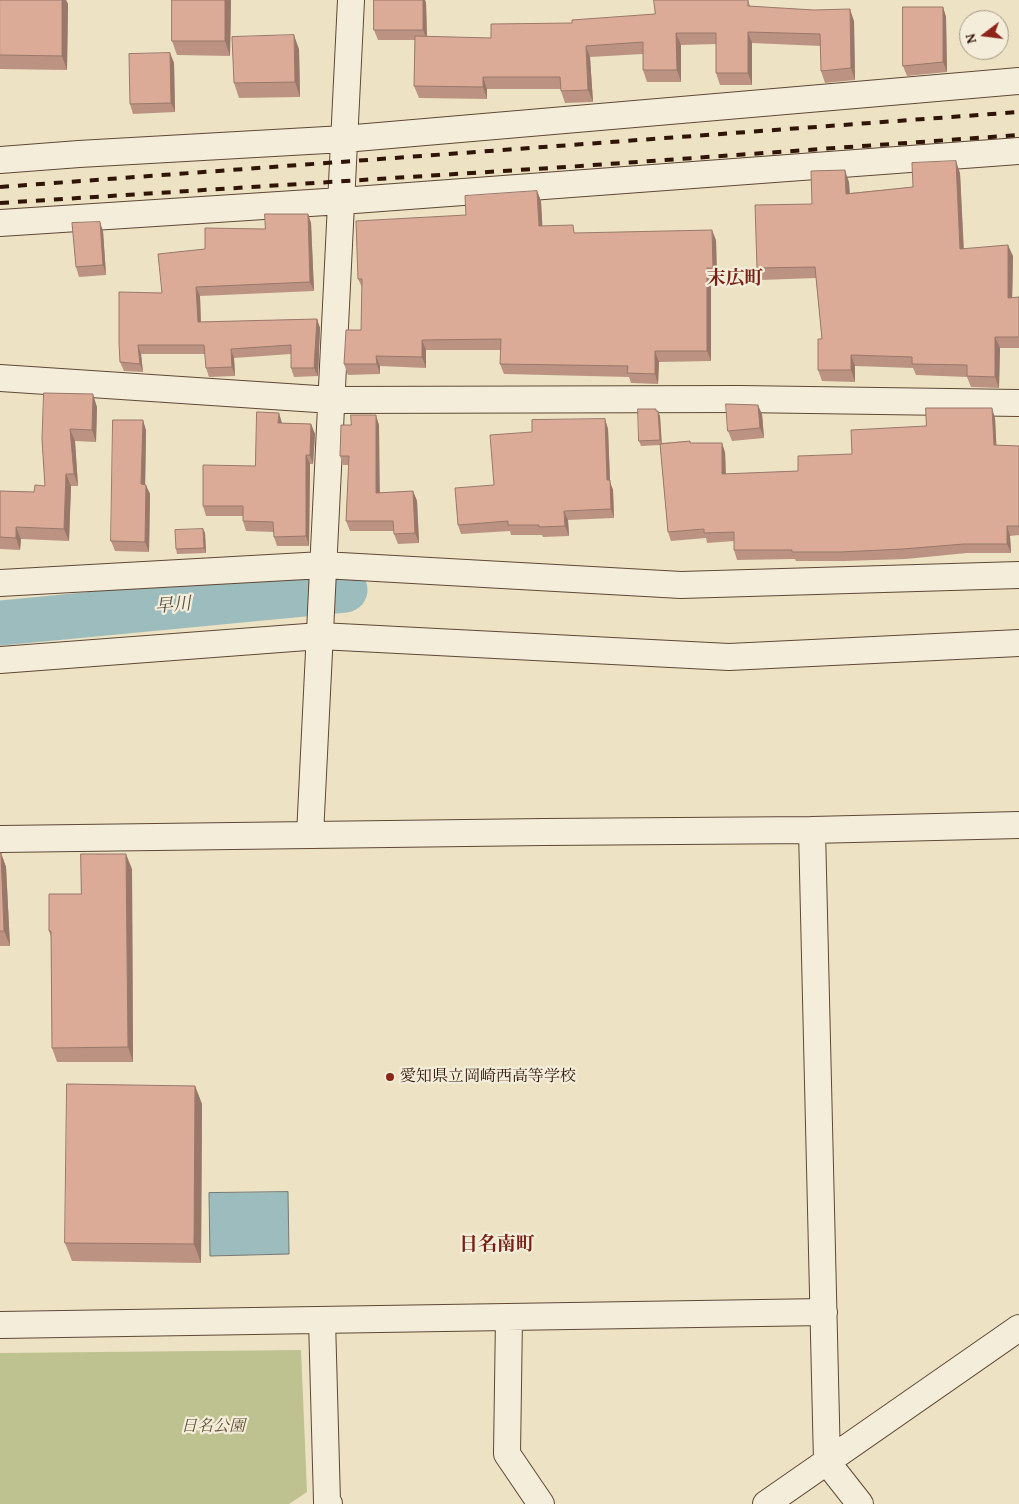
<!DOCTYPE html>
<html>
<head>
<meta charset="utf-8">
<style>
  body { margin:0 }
  #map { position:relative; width:1019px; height:1504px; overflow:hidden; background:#ede3c4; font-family:"Gentium Book Plus",serif }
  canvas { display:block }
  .north { position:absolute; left:959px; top:10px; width:50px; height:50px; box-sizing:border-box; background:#f3edd9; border:1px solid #a59685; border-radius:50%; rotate:255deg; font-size:14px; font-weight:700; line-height:20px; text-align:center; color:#301406 }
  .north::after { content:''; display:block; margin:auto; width:18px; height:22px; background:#8f2418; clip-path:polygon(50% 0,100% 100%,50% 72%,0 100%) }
</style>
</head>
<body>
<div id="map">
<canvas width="1019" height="1504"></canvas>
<div class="north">N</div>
</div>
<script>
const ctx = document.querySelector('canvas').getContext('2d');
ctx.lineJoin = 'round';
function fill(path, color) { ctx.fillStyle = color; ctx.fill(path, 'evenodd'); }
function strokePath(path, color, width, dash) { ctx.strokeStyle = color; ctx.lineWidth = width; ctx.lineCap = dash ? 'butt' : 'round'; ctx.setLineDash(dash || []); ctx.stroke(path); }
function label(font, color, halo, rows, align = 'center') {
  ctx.font = font + ' "Gentium Book Plus","Noto Serif JP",serif'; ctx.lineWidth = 4.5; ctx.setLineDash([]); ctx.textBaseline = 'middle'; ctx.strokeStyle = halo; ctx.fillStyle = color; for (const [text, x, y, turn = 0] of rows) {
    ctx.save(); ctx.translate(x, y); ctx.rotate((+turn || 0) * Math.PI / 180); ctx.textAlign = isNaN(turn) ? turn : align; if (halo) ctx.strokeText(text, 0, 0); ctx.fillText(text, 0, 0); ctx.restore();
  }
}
const green = new Path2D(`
  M301,1350L307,1492L289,1504H0V1353Z`);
const water = new Path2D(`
  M288,1192L289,1254L210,1256L209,1193Z`);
const river = new Path2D(`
  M0,623L345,590`);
const minor = new Path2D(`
  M0,160L79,154L344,139L1019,81
  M0,223L341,201L1019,151
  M0,378L332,400L740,399L1019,403
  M0,583L323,565L681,585L1019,575
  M0,660L320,636L729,657L1019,643
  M812,830L827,1462L860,1504
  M310,835L351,0
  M0,839L544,832L812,830L1019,825
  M509,1317L507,1454L541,1504
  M322,1320L327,1502L329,1504
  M0,1325L824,1312
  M766,1504L1019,1328`);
const rail = new Path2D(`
  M0,187L1019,112
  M0,203L566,167L1019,135`);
const wall = new Path2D(`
  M0,0H66L68,4L67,70L0,69Z
  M172,0H231L230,56L177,55L172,41Z
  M374,0H425L426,3L427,37L491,38L572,23L655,14L709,0H748L750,6L854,21L855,80L825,83L821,71V46L752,43V85H720L716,73V44L681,45V82H647L643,70V54L590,57L593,102L565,103L561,91V89H487V99L419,98L414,86L415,40H378L374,30Z
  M943,7L946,17L947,72L907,76L903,66Z
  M299,49L300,97L239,98L234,83Z
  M170,53L174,63L175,112L133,114L130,104Z
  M960,173L964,249L1013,256L1012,297H1019V348H1000L999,388L971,387L967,377L916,375L913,368L855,366V382L822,381L818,370L822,339L816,278L761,280L757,268L812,204L849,182L850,193L913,187Z
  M537,191L541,201L542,226L576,233L716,240L717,279H711V361L659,362L658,384L631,383L629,377L504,374L500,364L501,350H426V368L380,366V374L348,375L344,364L361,330L362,287L358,279L466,215Z
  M308,214L311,223L314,291L200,296L201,322L317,319L320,328L318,376L294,377L291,368V354L234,358L235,376L209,377L206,368L205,354H141L143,372L124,371L120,362L162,293L205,249Z
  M103,231L106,275L79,277L76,267Z
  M97,407L96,442L75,441L78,486H71L69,541L21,539L20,550L0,549V491L34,492L45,486L42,440Z
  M657,411L660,416L661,443L690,441V443L725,452L726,474L798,471L852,454L926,426L995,418L996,445L1019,446V535L1010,536L1011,553H967L906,559L844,561H796L795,559L737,560L734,550V541L707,543L706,538L671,541L668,532L660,445L641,446L639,441Z
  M762,414L764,438L732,441L728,431Z
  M605,419L608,429L610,482L613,490L614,518L568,520L569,536L543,537L542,535H511L510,531L461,534L458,525L494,485L532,432Z
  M282,423L311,424L315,434L313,464H310L309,546H277L274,537V532L246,531L243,521V516H206L203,506L255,466Z
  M379,425V493L413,491L417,501L419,543L398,544L394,534V531H350L346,521L349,465H343L340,456Z
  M146,430L145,485L150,494L149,552L115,551L111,541Z
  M203,529L205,533L206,553L177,554L176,549Z
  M0,853H1L6,867L10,946H0Z
  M132,869L133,1062H57L52,1048L51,937L49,931L81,894Z
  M195,1086L202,1104L201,1263L72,1261L65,1243Z`);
const shadedWall = new Path2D(`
  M62,0H66L68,4L67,70L62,56Z
  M225,0H231L230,56L225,41Z
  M423,0H425L426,3L427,40L423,30Z
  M943,7L946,17L947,72L943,62Z
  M850,9L854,21L855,80L851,68Z
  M748,32L752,43V85L748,73Z
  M676,33L681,45V82L677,70Z
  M294,35L299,49L300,97L295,82Z
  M586,46L590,57L593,102L588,90Z
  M170,53L174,63L175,112L171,103Z
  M483,77L487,89V99L483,87Z
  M956,161L960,173L964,260L960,249Z
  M845,170L849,182L850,205L846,194Z
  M537,191L541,201L543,236L539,226Z
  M308,214L311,223L314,291L310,282Z
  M100,222L103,231L106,275L103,265Z
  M712,230L716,240L717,279L713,268Z
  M1008,245L1013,256L1012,309L1008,298Z
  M707,268L711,279V361L707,351Z
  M196,287L200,296L201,331L198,322Z
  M317,319L320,328L318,376L314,368Z
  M995,337L1000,348L999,388L995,377Z
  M422,340L426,350V368L422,357Z
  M138,345L141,354L143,372L140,364Z
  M231,349L234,358L235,376L232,367Z
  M655,351L659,362L658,384L655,374Z
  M851,355L855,366V382L851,370Z
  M376,356L380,366V374L377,364Z
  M93,394L97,407L96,442L92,430Z
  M758,405L762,414L764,438L760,428Z
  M992,408L995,418L997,455L994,445Z
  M658,411L660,416L662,445L660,440Z
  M279,413L282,423H278Z
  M376,415L379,425L380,503L376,493Z
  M605,419L608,429L610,482L613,490L614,518L611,509L607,480Z
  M143,420L146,430L145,494L141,484Z
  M311,424L315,434L313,464L310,455Z
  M70,429L75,441L78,486L74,474Z
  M722,443L725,452L726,484L722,474Z
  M306,455L310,464L309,546L306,536Z
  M66,474L71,486L69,541L64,529Z
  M146,485L150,494L149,552L145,542Z
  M413,491L417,501L419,543L415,533Z
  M564,511L568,520L569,536L565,526Z
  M1007,526L1010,536L1011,553L1007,544Z
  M16,527L21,539L20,550L16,538Z
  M203,529L205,533L206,553L204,548Z
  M1,853L6,867L10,946L4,931Z
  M126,854L132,869L133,1062L128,1047Z
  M195,1086L202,1104L201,1263L194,1244Z`);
const building = new Path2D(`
  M0,0H62V56L0,55Z
  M172,0H225V41H172Z
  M374,0H423V30H374Z
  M654,0H748V6L814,10L850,9L851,68L821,71L820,34L748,32V73H716V33H676L677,70H643V42L586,46L588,90L561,91L560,77H483V87L414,86L415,36L491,38V24L572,23V20L655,14Z
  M903,7H943V62L903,66Z
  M294,35L295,82L234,83L232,37Z
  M170,53L171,103L130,104L129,54Z
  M956,161L960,249L1008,245V298L1019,297V337H995V377L967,376V365L912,364V357L851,355V370H818V339H822L815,267L757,268L755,205L812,204L811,171L845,170L846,194L913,187L912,163Z
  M537,191L539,226L573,225L574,233L712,230L713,268H707V351H655V374L627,373L628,366L500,364L501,339L422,340V357L376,356L377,364H344L346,330H361L362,279H358L356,221L466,215L465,196Z
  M265,214H308L310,282L196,287L198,322L317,319L314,368H291V345L231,349L232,367L206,368L204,345H138L140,364L120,362L119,343V292L162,293L158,254L205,249V228L265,229Z
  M100,222L103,265L76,267L72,223Z
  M44,393L93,394L92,430L70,429L74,474H66L64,529L16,527V538L0,537V491L34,492L35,485L45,486L42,440Z
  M726,404L758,405L760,428L728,431Z
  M926,408H992L994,445L1019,446V526H1007V544H964L903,549L840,552H792V550H734V532L704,533V529L668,532L660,444L690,441V443H722V474L798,471V456L852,454L851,430L926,426Z
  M638,409H656V411H658L660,440L639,441Z
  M257,412L279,413L278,423L311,424L310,455H306V536L274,537L273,522L243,521V506H203V465L255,466Z
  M351,415H376V493L413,491L415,533L394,534L393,521H346L349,456H340L341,425H351Z
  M605,419L607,480H610L611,509L564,511L565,526L539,527V525H508V521L458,525L455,488L494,485L490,435L532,432V420Z
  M113,420H143L141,484L146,485L145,542L111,541Z
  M203,529L204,548L176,549L175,530Z
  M0,853H1L4,931H0Z
  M81,854H126L128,1047L52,1048L51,931H49V894H81Z
  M67,1084L195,1086L194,1244L65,1243Z`);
const markers = [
  [390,1077,5,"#8f2418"]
];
const poiNames = [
  ["愛知県立岡崎西高等学校",400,1077]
];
const parkNames = [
  ["日名公園",213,1427]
];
const waterNames = [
  ["早川",173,606,-5]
];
const quarterNames = [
  ["末広町",735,279],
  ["日名南町",497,1245]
];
fill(green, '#bec290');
fill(water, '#9dbcbd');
strokePath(water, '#717974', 1);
strokePath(river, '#9dbcbd', 45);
strokePath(minor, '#5f4836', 28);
strokePath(minor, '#f3edd9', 26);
strokePath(rail, '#301406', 4, [9, 9]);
fill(wall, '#bc9383');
fill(shadedWall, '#99786a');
fill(building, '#dbab98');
strokePath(building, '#99786a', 1);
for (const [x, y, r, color] of markers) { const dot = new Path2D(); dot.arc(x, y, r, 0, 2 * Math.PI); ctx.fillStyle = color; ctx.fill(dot); strokePath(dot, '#f3edd9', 2); }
label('16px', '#301406', '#f3edd9', poiNames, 'left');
label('italic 16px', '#625136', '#f3edd9', parkNames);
label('italic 18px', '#564f46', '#f3edd9', waterNames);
label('bold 19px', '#7a1f14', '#f3edd9', quarterNames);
</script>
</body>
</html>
